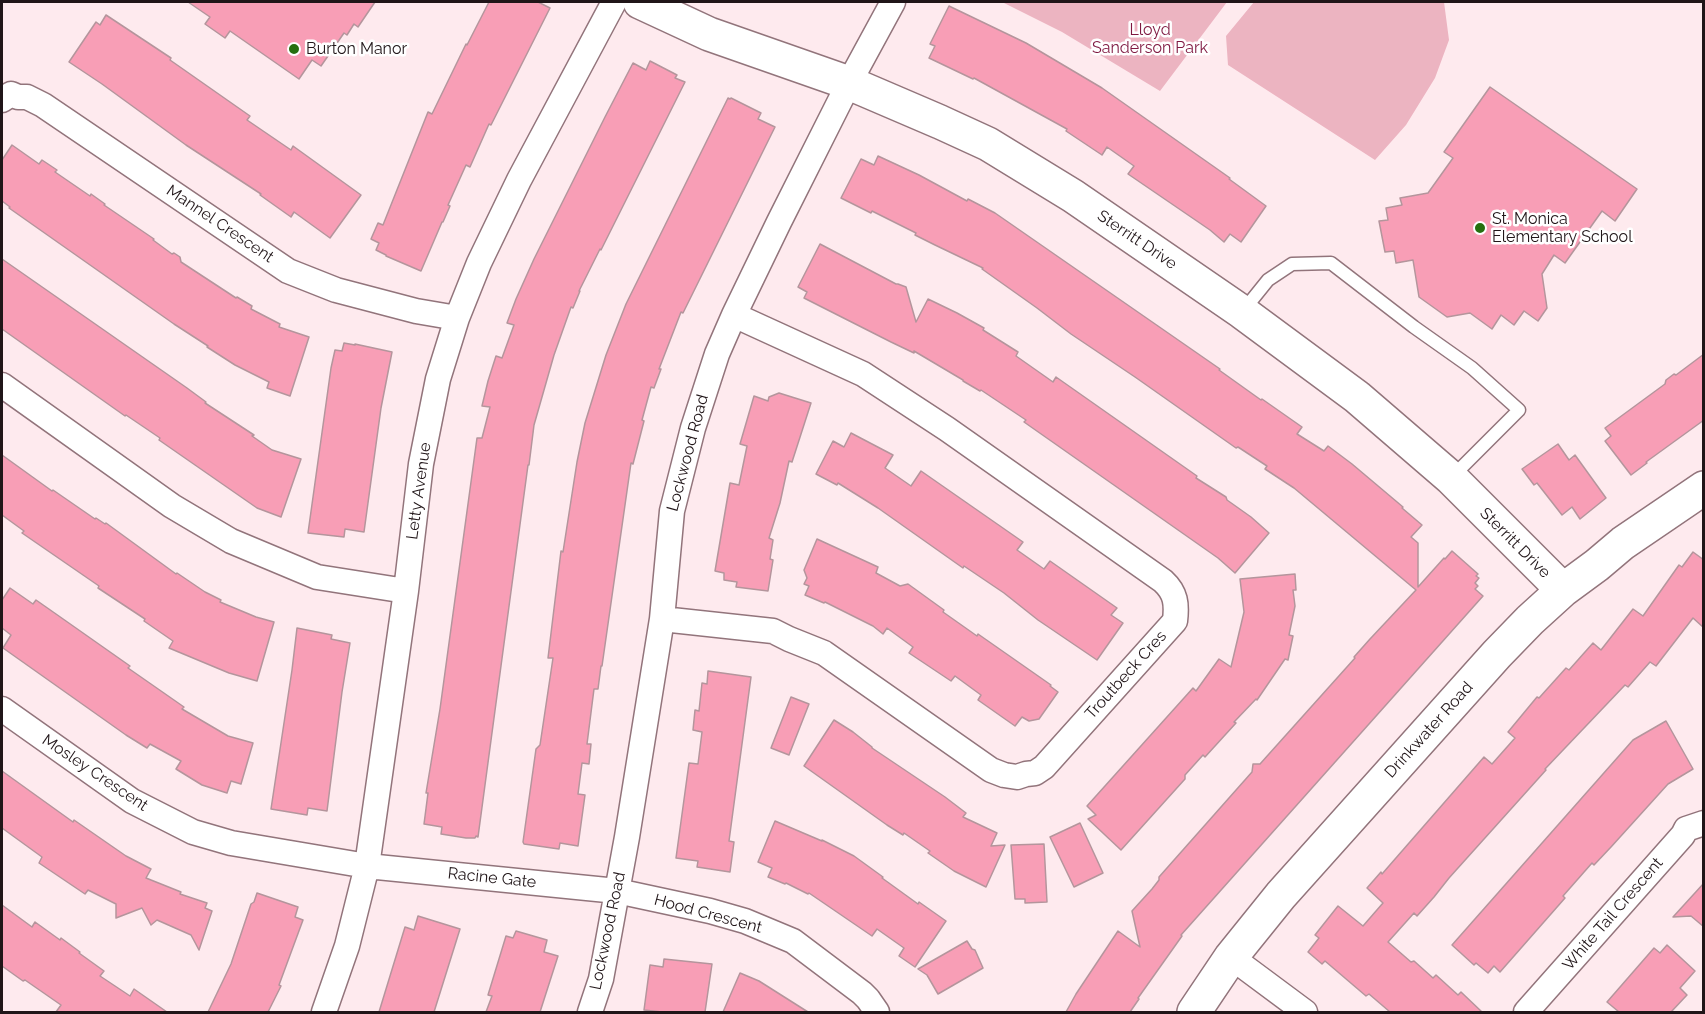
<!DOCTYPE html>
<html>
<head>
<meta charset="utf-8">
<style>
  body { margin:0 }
  #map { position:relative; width:1705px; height:1014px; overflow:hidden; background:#feeaee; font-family:Raleway,sans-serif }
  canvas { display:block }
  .frame { position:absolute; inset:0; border:3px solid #201518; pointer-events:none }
</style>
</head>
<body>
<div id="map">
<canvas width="1705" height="1014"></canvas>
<div class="frame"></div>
</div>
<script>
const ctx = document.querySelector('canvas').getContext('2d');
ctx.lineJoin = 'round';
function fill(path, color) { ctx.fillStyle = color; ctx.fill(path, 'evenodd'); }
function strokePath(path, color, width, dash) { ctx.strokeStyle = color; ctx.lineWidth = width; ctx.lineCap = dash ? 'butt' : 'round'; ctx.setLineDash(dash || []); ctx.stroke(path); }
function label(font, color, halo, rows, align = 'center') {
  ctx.font = font + ' Raleway,sans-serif'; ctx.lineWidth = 5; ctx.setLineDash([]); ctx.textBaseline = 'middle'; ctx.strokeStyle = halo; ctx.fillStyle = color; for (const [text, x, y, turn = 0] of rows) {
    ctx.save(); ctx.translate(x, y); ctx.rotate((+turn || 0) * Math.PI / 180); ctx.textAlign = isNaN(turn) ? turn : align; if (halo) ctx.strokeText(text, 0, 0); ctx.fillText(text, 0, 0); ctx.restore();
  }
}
const green = new Path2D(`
  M1002,2H1227L1160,91L1062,32Z
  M1254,2H1444L1449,40L1435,78L1406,125L1375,160L1228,65L1226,36Z`);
const building = new Path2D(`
  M188,2H375L358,27L354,24L347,35L344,33L321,66L312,60L299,79L230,31L225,38L205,24L210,17Z
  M489,2H538L550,8L491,125L489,124L470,167L466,165L448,205L450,206L443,222H442L421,271L386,256V255L376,250L379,243L371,239L378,223L383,225L428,112L432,114L466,44L467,45Z
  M949,6L1026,43L1102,88L1230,178L1229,179L1266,206L1241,242L1230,234L1224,242L1210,230L1128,174L1134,166L1107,147L1102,155L1066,131L1067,129L974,78L973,79L929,58L935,46L930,44Z
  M106,15L171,58L170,60L250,116L247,120L291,150L293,146L361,195L330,238L294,212L291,217L260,195L261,194L186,145L102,84L69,62L96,22L100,25Z
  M650,61L677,75L675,78L685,82L601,250L600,249L579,291H580L573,308L571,307L554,355L534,425L529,465H528L478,837L476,836L475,838H466L441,834L442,827L424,824L428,793H426L440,709L477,438H482L490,407L482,406L488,381L496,356L502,358L514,325L507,323L516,299L534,259L605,117L633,63L646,70Z
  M1490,87L1637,189L1615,221L1602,211L1565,263L1554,255L1542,274L1547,308L1538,321L1524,311L1514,325L1501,315L1492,329L1470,313L1447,317L1419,297L1413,260L1396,263L1394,251L1385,252L1379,221L1388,220L1386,208L1402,205L1400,198L1428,193L1453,158L1444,152Z
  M728,98L730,99L731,98L761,113L758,119L775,127L683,313L681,312L659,369H661L654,388L651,387L642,420L644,421L633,464L631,463L602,666H601L598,689H594L587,744H591L589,764L582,763L578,794L585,795L578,846L560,843L559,849L524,844L523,842L536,749L540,745L553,658H548L561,551L563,552L577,462L585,423L606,355L626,304Z
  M12,145L39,164L42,160L57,170L55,172L90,196L91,194L105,204L104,205L154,239L153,240L172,254L174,253L180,257L181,262L236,298L237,297L252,306L251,309L280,324L279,327L309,337L290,396L267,388L269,382L235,365L207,347L208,346L174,324L9,208L10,207L2,201V160Z
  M878,156L919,175L967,201L968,199L995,213L1220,369L1219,370L1261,400L1262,399L1302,427L1297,434L1324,451L1328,446L1352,464L1403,507L1402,508L1422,525L1411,537L1418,543V587L1444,558L1445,559L1452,551L1478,574L1476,576L1479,578L1475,583L1478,586L1475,589L1483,596L1181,935L1182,936L1138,998L1139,999L1130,1012H1066L1076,994L1118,931L1140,947L1132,911L1152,889L1159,880V877L1252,772L1253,764H1260L1355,658L1354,657L1370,639L1416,590L1294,488L1265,469L1267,466L1238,447L1236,448L1135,377L1071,334L1037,308L982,269L983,268L935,245L915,235L916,233L872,211L871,213L841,198L861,159L874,165Z
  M820,244L896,284H898L906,287L916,322L928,299L957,313L984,328L983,330L1018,352L1016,356L1053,382L1056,377L1197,476L1196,478L1226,497L1227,500L1251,517L1269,533L1235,573L1218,558L1024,422L1026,420L981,390L980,391L963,381V380L914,351V353L891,342L804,298L807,292L798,287Z
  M2,259L187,388L206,402L205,403L254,435L252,436L272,450L301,459L281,517L257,508L159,440L160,438L126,415L125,416L2,329Z
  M344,343L355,345V344L392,352L381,408L364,532L345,529L344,537L308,533L331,368L335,350L342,351Z
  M1704,354V420L1646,462L1647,463L1631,475L1605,441L1611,436L1605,428L1665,384L1666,380L1674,374L1676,375Z
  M779,393L811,403L792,462L789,461L780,503L769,538L773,540L770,559L773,560L768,591L736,587L737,582L724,580V573L715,571L730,483L739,485L747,446L740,444L754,396L768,401L769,397Z
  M851,433L893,455L885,468L911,486L921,471L1023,542L1017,550L1044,569L1050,561L1117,608L1111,615L1123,623L1097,660L1038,620L1004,593L964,566L963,568L878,508L838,483L837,485L816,474L833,441L844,447Z
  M1558,444L1569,460L1575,455L1606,498L1580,519L1572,507L1562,515L1537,483L1534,485L1522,469Z
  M2,455L52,491L53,490L95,519L96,518L105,524L106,523L176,574L177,573L205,592L221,600L220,602L256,617L274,622L257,681L229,673L169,648L173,641L144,621L145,619L98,588L99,586L22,533L24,531L2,515Z
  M817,539L878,567L876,573L900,586L908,584L944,610L943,612L977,636L978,634L1051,685L1050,686L1058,692L1039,719L1029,721L1022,717L1015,726L978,700L981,695L955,676L951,681L909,653L913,647L887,628L883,634L873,626L825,602L824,603L805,595L809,586L804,584L807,578L804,570Z
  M1693,552L1704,560V628L1693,618L1656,666L1650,662L1628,687L1625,685L1545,769L1546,770L1449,878L1434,897L1417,916L1414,913L1388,942L1411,962L1414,961L1433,978L1436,975L1458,995L1461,992L1482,1012H1390L1369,994L1366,996L1325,961L1322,964L1308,952L1319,938L1315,935L1338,906L1363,926L1383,903L1367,888L1381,872L1382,874L1484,757L1492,764L1515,738L1508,732L1537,697L1539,698L1566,668L1569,670L1593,643L1601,650L1633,609L1643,616L1679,565L1682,567Z
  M1295,574L1296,590H1293L1295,606L1289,635L1293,636L1288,660L1285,659L1257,700L1256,699L1234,722L1236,723L1205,757L1203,755L1185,775V779L1121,850L1088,819L1096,815L1087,806L1193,688L1196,691L1219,659L1231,667L1244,612L1240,579Z
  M10,588L33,604L36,600L56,614L130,666L128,668L184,707L182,709L228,736L253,743L241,784L231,781L227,793L202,785L176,769L181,761L150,744L147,748L126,735L3,648L11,635L2,628V600Z
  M297,628L332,635L331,639L350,643L342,692L327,811L308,808L307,815L271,809L292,670Z
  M708,671L751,677L729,841L734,842L730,872L697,867L698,861L676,858L689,763L698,764L702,732L693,730L695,710L699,711L702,683L707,684Z
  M791,697L809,704L789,755L771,748Z
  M834,720L853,732L872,747V748L945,797L966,813L963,817L997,833L991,846L1005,845L986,887L954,871L928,853L930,851L904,833L903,835L887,825L804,766Z
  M1666,721L1693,769L1668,784L1611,847L1594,865L1592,863L1563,896L1565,898L1500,972L1494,966L1488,973L1476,963L1474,965L1452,945L1633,740Z
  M2,771L73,822L74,820L126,856L151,869L146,878L181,892L180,894L207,903L205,908L212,911L199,950L191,935L157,920L151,925L142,908L116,918V904L88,890L85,894L39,863L42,857L2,828Z
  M775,821L822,841V840L854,856L883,877L882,878L918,904L919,902L946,921L915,967L899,956L904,948L877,929L872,936L809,893L808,894L786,883L785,884L768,877L772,868L758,862Z
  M1080,823L1103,873L1074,887L1050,837Z
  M1044,844L1047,902L1025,903V899H1015L1011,845Z
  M1704,883V927L1691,916L1673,917Z
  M257,893L298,907L295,917L303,920L279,985L281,986L268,1012H208L231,964L251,904L254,902Z
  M2,905L32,927L35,922L60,940L61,938L80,952L79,953L104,971L100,976L130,996L134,989L167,1012H56L61,1005L25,980L23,981L2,966Z
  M418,916L460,929L434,1012H379L405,927L414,930Z
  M516,931L547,940L544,952L558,956L540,1012H486L492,996L488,995L506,936L513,938Z
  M967,941L972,949L975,950L983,968L938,994L927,975L918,969Z
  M1667,945L1695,971L1680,988L1687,995L1671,1012H1619L1607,1002L1654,948L1660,953Z
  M664,959L712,964L705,1012H662L644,1010L650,965L663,967Z
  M740,973L759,981L808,1012H723Z`);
const lane = new Path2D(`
  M1243,311L1268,280L1292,264L1331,263L1414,327L1472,368L1519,410L1452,477`);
const street = new Path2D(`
  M2,100L11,94L18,97H27L43,105L288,271L336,290L416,311L457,318
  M2,385L172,506L231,541L317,577L406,591
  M662,619L773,631L789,639L824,653L991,770L1004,775L1017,777L1026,774L1035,773L1044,767L1175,621C1177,604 1176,593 1163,581L947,429L863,374L734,315
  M2,709L132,801L193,832L231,843L367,866L617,891L710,911L745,921L793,941L862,993L868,999L877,1012
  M1231,957L1305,1012
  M324,1012L347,946L367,866L406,591L421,464L438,379L457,318L479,263L519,180L614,2
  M590,1012L601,979L627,837L662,619L672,511L693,428L717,354L734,315L779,222L849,83L893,2
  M1526,1012L1683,835L1686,829L1704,823`);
const secondary = new Path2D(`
  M640,2L709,34L849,83L940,122L988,144L1073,196L1242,312L1357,397L1451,478L1563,590
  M1194,1012L1231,957L1281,895L1497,654L1530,620L1563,590L1597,565L1623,543L1704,488`);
const markers = [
  [294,49,6,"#266f0f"],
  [1480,228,6,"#266f0f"]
];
const parkNames = [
  ["Lloyd",1150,30],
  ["Sanderson Park",1150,48]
];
const poiNames = [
  ["Burton Manor",306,49],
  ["St. Monica",1492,219],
  ["Elementary School",1492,237]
];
const streetNames = [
  ["Mannel Crescent",220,224,34],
  ["Sterritt Drive",1137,240,34],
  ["Lockwood Road",688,453,-75],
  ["Letty Avenue",419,491,-82],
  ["Sterritt Drive",1515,543,45],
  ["Troutbeck Cres",1126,675,-48],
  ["Drinkwater Road",1429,730,-48],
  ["Mosley Crescent",95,773,34],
  ["Racine Gate",492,878,6],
  ["Hood Crescent",708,914,15],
  ["White Tail Crescent",1613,914,-49],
  ["Lockwood Road",608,931,-78]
];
fill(green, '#ecb4c1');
fill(building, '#f89eb6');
strokePath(building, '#b4959c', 1.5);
strokePath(lane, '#92747b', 15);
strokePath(street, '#92747b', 27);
strokePath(secondary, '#92747b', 36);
strokePath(lane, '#fff', 12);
strokePath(street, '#fff', 24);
strokePath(secondary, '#fff', 33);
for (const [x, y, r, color] of markers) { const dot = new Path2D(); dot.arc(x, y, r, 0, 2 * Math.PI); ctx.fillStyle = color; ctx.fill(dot); strokePath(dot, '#fff', 2); }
label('16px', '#7f1841', '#fff', parkNames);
label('16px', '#201518', '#fff', poiNames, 'left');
label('16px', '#201518', '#fff', streetNames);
</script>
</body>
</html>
